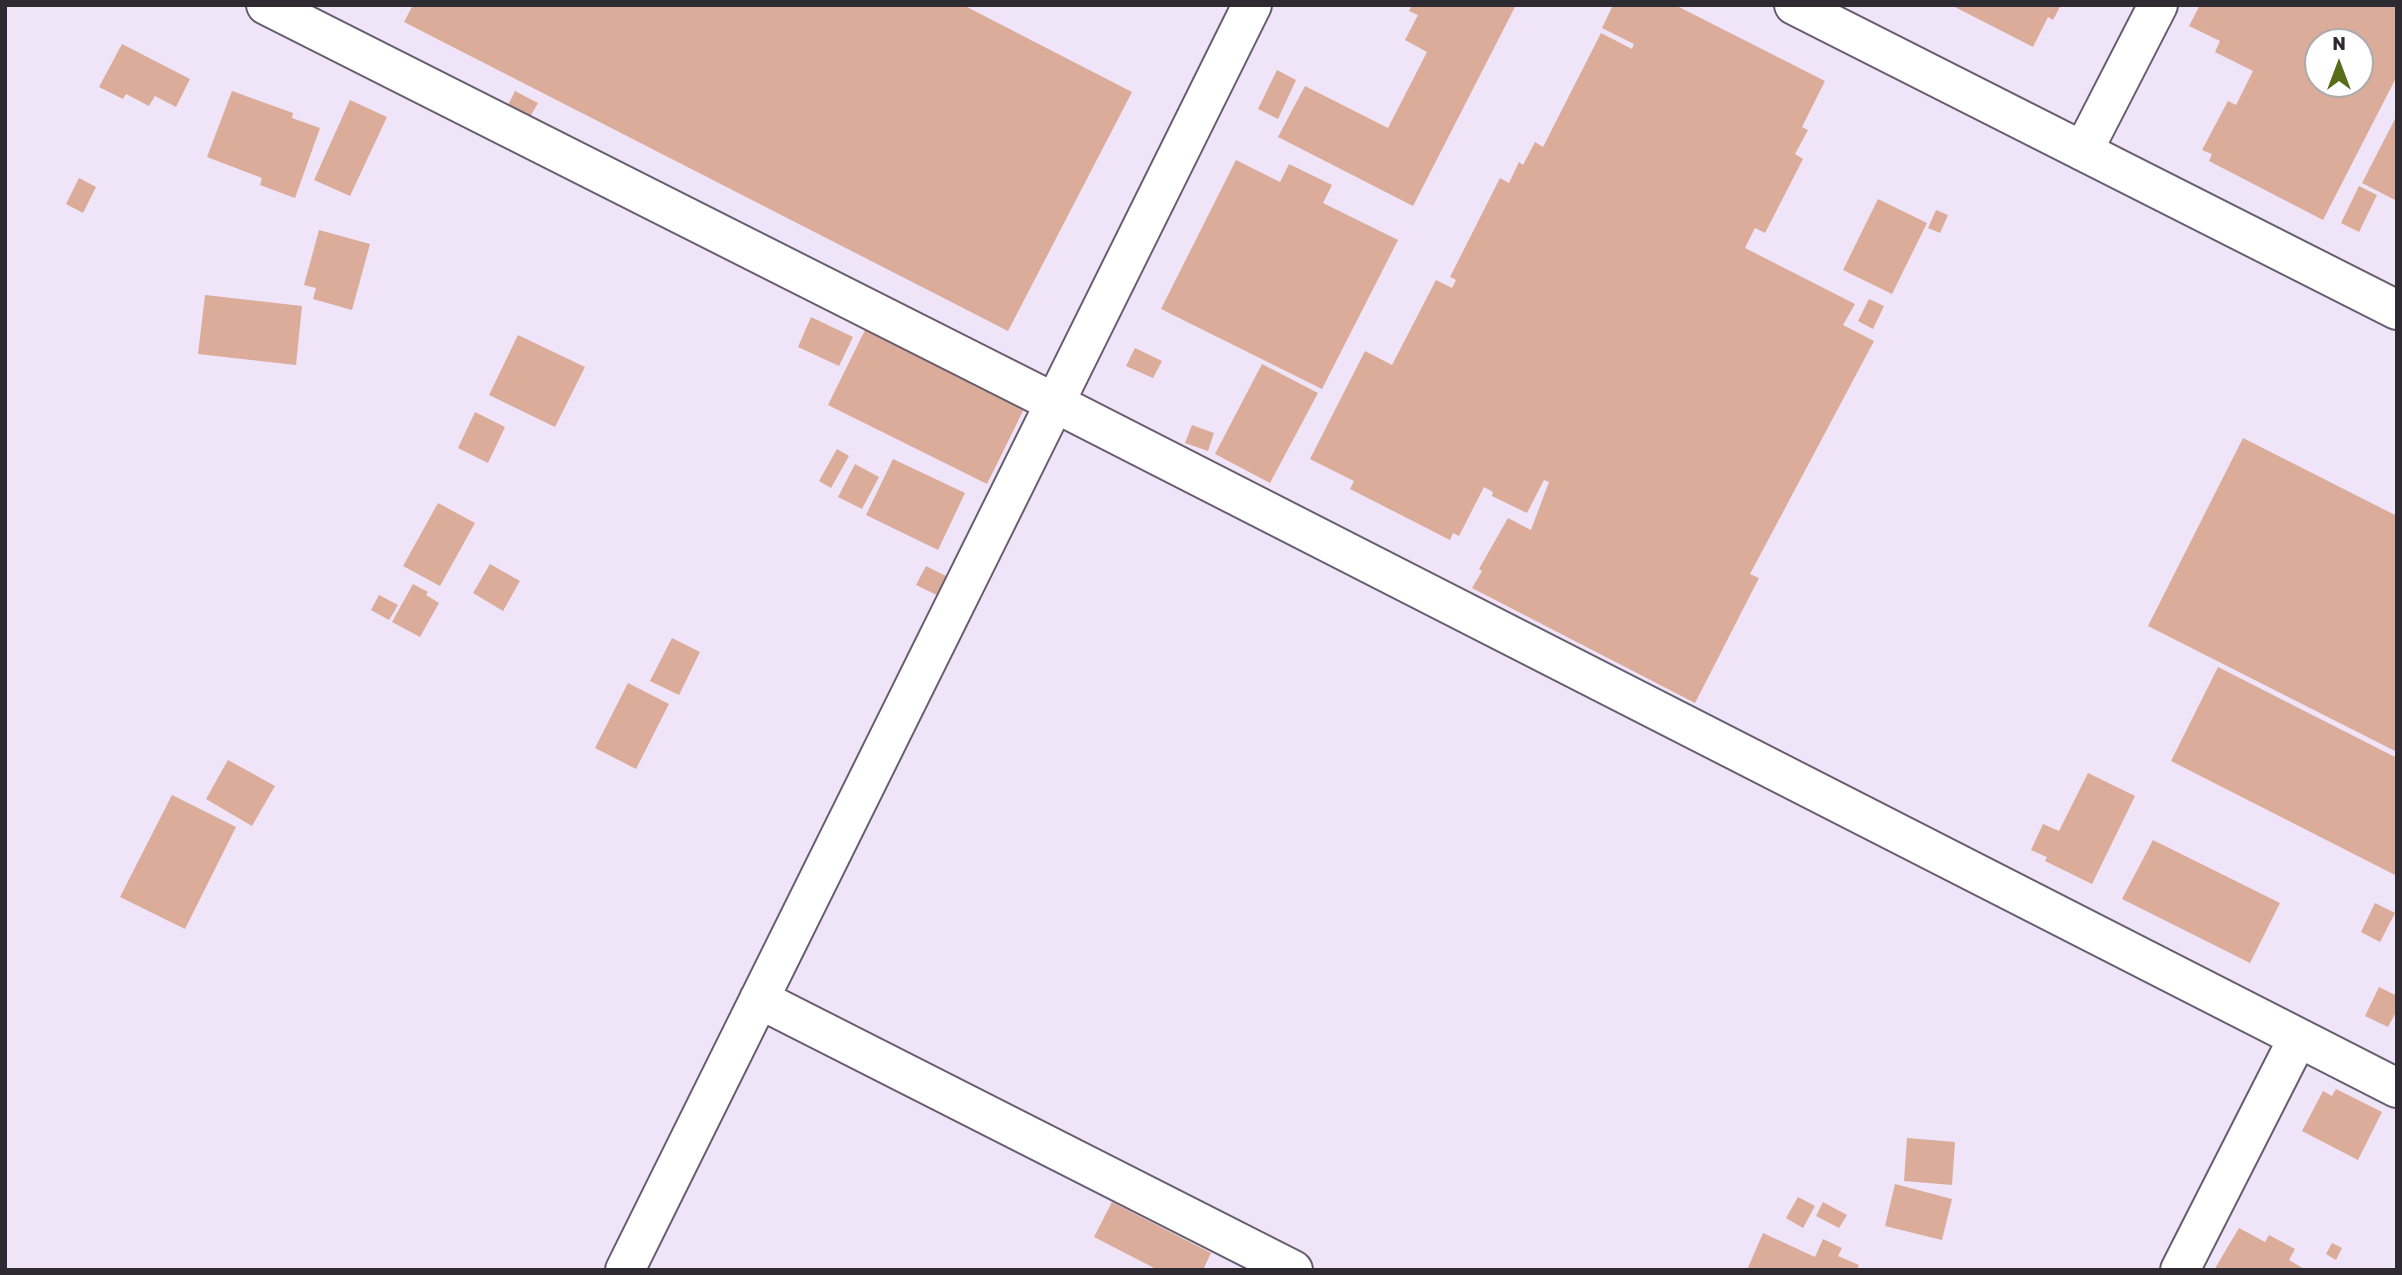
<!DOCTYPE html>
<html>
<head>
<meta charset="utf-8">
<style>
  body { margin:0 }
  #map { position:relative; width:2402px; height:1275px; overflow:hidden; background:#f0e4f8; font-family:Rubik,sans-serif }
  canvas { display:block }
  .frame { position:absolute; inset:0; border:7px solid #2e2a31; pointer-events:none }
  .north { position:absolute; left:2304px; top:28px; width:70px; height:70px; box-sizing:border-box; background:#fff; border:2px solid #abaaad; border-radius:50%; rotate:0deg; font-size:19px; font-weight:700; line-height:28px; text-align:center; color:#2e2a31 }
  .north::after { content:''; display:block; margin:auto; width:24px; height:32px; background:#596c18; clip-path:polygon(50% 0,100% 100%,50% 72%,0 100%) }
</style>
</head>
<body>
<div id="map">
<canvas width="2402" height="1275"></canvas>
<div class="frame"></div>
<div class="north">N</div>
</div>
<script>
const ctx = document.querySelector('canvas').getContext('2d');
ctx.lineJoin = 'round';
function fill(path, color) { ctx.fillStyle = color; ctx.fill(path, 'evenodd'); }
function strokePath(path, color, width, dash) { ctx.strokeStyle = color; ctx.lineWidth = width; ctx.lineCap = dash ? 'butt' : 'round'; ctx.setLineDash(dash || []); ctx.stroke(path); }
const building = new Path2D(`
  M413,5H963L1132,92L1008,331L404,22Z
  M1412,5H1516L1413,206L1278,137L1305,86L1388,128L1427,52L1405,40L1418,15L1409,11Z
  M1613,5H1675L1825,81L1802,127L1808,130L1795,154L1803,159L1765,233L1755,228L1745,248L1855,304L1843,325L1874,341L1750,574L1759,578L1695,703L1472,588L1482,571L1479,569L1508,518L1531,530L1549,482L1544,480L1527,513L1492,496L1493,492L1484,487L1459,536L1453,533L1450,540L1350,489L1354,481L1310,459L1365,351L1392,365L1436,280L1452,288L1456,280L1450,277L1500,178L1509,183L1519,162L1523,165L1535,142L1543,147L1601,33L1632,49L1634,44L1602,28Z
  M1951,5H2061L2053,20L2048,17L2033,47Z
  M2200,5H2397V76L2323,220L2209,161L2212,154L2202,150L2228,101L2236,105L2253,71L2215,52L2220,41L2189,26ZM2318,42H2360V84H2318Z
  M122,44L190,79L176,107L155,96L149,106L126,94L123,99L99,87Z
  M1277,70L1296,80L1278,119L1258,109Z
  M232,91L293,113L292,118L320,128L295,198L260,185L262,178L207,157Z
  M515,91L538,103L530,117L508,105Z
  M350,100L387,117L350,196L314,180Z
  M2397,115V201L2362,183Z
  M1236,160L1280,182L1289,164L1332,185L1323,203L1398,240L1322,389L1161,309Z
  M79,178L96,187L83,213L66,204Z
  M2359,186L2377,195L2359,232L2341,223Z
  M1878,199L1927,223L1892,294L1843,270Z
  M1936,210L1948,215L1940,233L1928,228Z
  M319,230L370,244L352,310L313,299L316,288L304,285Z
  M205,295L302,306L296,365L198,354Z
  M1869,299L1884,306L1873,329L1858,321Z
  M811,317L853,337L839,366L798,347Z
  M866,328L1025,407L987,484L828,405Z
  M518,335L585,367L555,427L489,395Z
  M1135,348L1162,361L1153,378L1126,366Z
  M1262,364L1318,393L1270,483L1215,454Z
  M475,412L505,427L488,463L458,448Z
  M1192,425L1214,433L1208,451L1185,443Z
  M2243,438L2397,516V752L2148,626Z
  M837,449L849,456L831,488L819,481Z
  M893,459L965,493L938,550L866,515Z
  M855,464L879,477L862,509L838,497Z
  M438,503L475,523L440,586L403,566Z
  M490,564L520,581L503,611L473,593Z
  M926,566L956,581L947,600L916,585Z
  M413,584L428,592L426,595L439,603L420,637L392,622Z
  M379,595L398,605L389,620L371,610Z
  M672,638L700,652L679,695L650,681Z
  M2218,667L2397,758V876L2171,761Z
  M628,683L669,704L636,769L595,748Z
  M228,760L275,786L252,826L206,799Z
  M2088,773L2135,796L2092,884L2045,861L2047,857L2031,850L2043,824L2059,831Z
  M172,795L236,827L185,929L120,897Z
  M2153,840L2280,903L2250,963L2122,899Z
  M2375,903L2395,913L2380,942L2361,932Z
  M2379,987L2397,996V1010L2388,1027L2365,1016Z
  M2336,1089L2382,1112L2358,1160L2302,1131L2323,1091L2332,1096Z
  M1907,1138L1955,1142L1952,1185L1904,1181Z
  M1895,1184L1952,1199L1942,1240L1885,1226Z
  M1798,1197L1815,1206L1803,1228L1786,1218Z
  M1112,1202L1211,1253L1203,1270H1158L1094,1237Z
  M1823,1202L1847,1215L1839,1228L1816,1216Z
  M2239,1228L2265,1242L2269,1235L2295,1249L2289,1260L2306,1270H2214Z
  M1763,1233L1815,1257L1823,1239L1842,1248L1838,1256L1859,1265L1857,1270H1747Z
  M2332,1243L2342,1248L2336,1260L2326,1254Z`);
const minor = new Path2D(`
  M266,5L1055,403L2397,1088
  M2083,151L2158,5
  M759,999L1293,1270
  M625,1270L1252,5
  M2180,1270L2298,1038`);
const tertiary = new Path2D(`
  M1794,5L2397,310`);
fill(building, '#dbac99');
strokePath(minor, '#685d6f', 42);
strokePath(tertiary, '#685d6f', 42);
strokePath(minor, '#fff', 38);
strokePath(tertiary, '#fff', 38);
</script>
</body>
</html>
